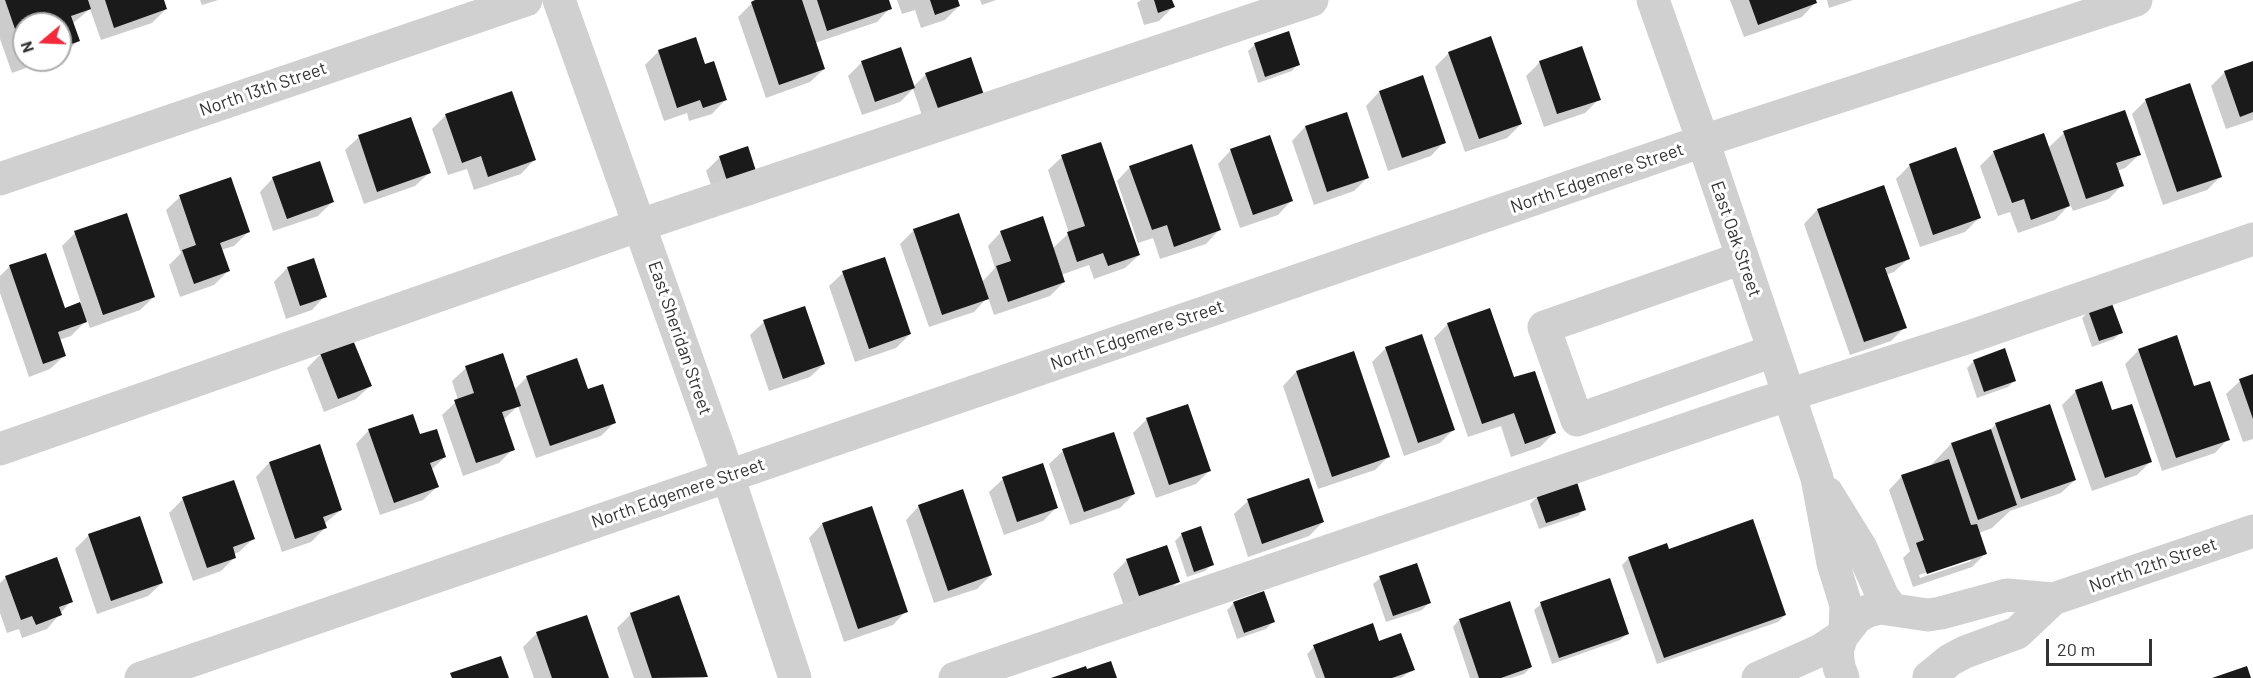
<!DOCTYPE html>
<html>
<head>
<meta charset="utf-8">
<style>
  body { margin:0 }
  #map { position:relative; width:2253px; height:678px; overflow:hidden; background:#fff; font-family:Barlow,sans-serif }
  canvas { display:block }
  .north { position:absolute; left:12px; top:12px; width:60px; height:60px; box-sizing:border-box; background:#fff; border:2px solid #adadad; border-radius:50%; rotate:251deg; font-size:16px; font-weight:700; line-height:24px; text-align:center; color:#333 }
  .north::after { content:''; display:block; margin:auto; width:21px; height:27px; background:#f42a3b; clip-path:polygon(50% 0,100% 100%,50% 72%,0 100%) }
  .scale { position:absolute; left:2046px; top:639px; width:106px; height:27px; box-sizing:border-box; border:3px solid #333; border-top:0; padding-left:8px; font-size:18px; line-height:21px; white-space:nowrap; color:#333; -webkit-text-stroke:4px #fff; paint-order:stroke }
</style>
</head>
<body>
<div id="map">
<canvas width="2253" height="678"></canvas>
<div class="north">N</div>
<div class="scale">20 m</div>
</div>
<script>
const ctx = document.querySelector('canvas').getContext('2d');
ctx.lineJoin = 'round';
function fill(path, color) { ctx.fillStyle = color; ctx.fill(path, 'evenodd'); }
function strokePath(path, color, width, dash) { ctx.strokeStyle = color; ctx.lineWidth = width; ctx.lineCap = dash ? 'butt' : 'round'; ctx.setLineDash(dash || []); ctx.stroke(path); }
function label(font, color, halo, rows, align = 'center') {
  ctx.font = font + ' Barlow,sans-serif'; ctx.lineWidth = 6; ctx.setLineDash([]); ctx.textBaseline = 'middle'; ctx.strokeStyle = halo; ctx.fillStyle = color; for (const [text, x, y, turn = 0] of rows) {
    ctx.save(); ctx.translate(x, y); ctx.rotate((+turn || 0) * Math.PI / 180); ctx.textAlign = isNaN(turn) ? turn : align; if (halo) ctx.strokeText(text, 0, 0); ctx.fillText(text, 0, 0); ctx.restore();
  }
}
const shadow = new Path2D(`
  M0,0H163L166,9L152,23L101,40L90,9L72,24L78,41L64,54L60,56V24H24V60H48L12,73L0,39Z
  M200,0H218L202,5Z
  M760,0H888L890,8L877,22L815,43L824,69L810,82L766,98L738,17L752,3Z
  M897,0H957L959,6L945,20L921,28L915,10L902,14Z
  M980,0H996L982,5Z
  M1141,0H1171L1173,7L1159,21L1144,25L1137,3Z
  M1730,0H1814L1815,3L1802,17L1744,37Z
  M1827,0H1853L1829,8Z
  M1288,33L1298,64L1292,71L1258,83L1248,51L1254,45Z
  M659,51L704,66L725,100L712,114L689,121L687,113L664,121L645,65Z
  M1449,53L1521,124L1507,138L1465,152L1435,67Z
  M862,62L913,87L926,74L982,95L925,124L913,89L900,102L862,115L848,76Z
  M1540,62L1599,99L1585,113L1544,127L1526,76Z
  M2253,62V120L2226,129L2211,86L2225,72Z
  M1379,92L1444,142L1431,156L1388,171L1366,106Z
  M2146,100L2220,177L2207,190L2163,205L2132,114Z
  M1346,114L1368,177L1354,191L1314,205L1292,141L1305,127Z
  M446,115L534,160L521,174L474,190L467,169L448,175L432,129Z
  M2064,133L2139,155L2125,168L2117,171L2122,185L2109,199L2073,211L2070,204L2055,220L2018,233L2010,212L1998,216L1980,166L1994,152L2048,148Z
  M359,137L429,173L415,186L364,204L345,150Z
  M1100,143L1139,255L1125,268L1094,279L1089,265L1061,275L1064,282L1050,296L994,315L988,297L974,312L929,327L900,244L914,230L982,282L995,268L988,246L1001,232L1052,249L1069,233L1048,170L1062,157Z
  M1231,150L1291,201L1278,215L1240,228L1218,164Z
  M720,157L755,170L714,193L706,171Z
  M1910,165L1979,218L1965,232L1920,247L1896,179Z
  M1130,167L1219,230L1206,244L1160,259L1153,238L1138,243L1117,181Z
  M273,178L332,202L318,216L273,231L260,192Z
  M230,179L248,232L234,246L221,250L228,271L214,285L180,297L169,265L181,253L166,210L180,197Z
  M1883,187L1908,259L1894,272L1886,275L1905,327L1891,341L1850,355L1804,224L1817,210Z
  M75,233L154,297L140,310L90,328L87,320L71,336L59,340L64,356L50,369L29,377L0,293V276L9,267L45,255L64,309L81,303L62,246Z
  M884,259L910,334L896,348L855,362L829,286L843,273Z
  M313,260L325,296L312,310L286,319L274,282L287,268Z
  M2089,311L2121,332L2114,339L2092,347L2082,318Z
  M764,322L824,364L810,377L769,391L750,335Z
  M1448,324L1513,379L1554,433L1540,447L1511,457L1501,426L1468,437L1434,338Z
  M1386,348L1453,430L1440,443L1404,456L1372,362Z
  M2139,350L2193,388L2228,439L2215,453L2162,471L2125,364Z
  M321,354L370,386L356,399L324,412L307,368Z
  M1974,361L2014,381L2008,387L1977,398L1967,368Z
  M466,368L514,390L527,377L587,391L615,422L601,436L536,458L518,406L503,420L513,449L499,463L463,476L442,415L458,400L452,381Z
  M1296,372L1389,456L1375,470L1318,489L1283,386Z
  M2253,376V439L2243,442L2226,394L2240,381Z
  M2076,391L2111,412L2150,462L2137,475L2092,491L2062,405Z
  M2049,406L2075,480L2061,493L2010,511L1992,528L1979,533L1986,553L1972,567L1913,587L1903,558L1910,551L1889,490L1902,476L1928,468L1951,444L1988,432L1995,425ZM1971,558V561L1920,578L1919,575Z
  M1147,419L1209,471L1196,484L1156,498L1133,433Z
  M369,430L420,436L445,457L431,470L437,487L423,500L380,515L356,444Z
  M1063,451L1134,494L1120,508L1070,525L1049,464Z
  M269,463L341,510L324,524L325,528L311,542L282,552L256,477Z
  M1003,479L1056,508L1043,521L1004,535L989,492Z
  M1537,497L1584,509L1578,516L1539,529L1530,504Z
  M183,499L253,539L239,552L234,554L235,557L221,571L193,581L169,513Z
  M1248,501L1323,522L1309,536L1248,557L1234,514Z
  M919,506L991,575L977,589L934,603L906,520Z
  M822,524L906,611L893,625L844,642L809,538Z
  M1182,534L1212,564L1205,571L1187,577L1175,541Z
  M89,535L162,583L148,596L97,614L75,549Z
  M1668,551L1785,615L1778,622L1657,664L1622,565L1629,558Z
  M1127,560L1178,582L1164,595L1125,609L1113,574Z
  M6,577L71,601L47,629L22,638L19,629L7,633L0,613V583Z
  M1380,578L1429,603L1422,610L1386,622L1373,584Z
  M1234,603L1273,622L1266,629L1237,639L1227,610Z
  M1541,604L1627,634L1620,640L1552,664L1534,610Z
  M631,614L706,676L704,678H634L617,628Z
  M1459,620L1531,667L1524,674L1511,678H1470L1453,627Z
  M537,633L607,678H534L523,647Z
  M1378,643L1414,669L1401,678H1316L1307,654L1314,647Z`);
const building = new Path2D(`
  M5,0H88L91,9L71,16L80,41L60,48V24H24V55Z
  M105,0H164L167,9L114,28Z
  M755,0H802L825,69L779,85L751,2Z
  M817,0H889L892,9L827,31Z
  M930,0H958L960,6L935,15Z
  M1154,0H1172L1175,7L1158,13Z
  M1749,0H1816L1817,3L1758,25Z
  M1289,31L1300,65L1265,77L1254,43Z
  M1491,36L1522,124L1479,139L1448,52Z
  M696,37L705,64L714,61L727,100L703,108L700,100L677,108L658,50Z
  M1582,46L1601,100L1557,114L1539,61Z
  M901,47L915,88L875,102L861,61Z
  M971,57L984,95L939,111L925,73Z
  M2253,61V112L2240,117L2224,71Z
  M1423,75L1446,143L1402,158L1379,91Z
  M2190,83L2222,177L2177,192L2145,99Z
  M512,91L536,160L488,177L481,156L462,163L445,114Z
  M2125,110L2141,155L2116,163L2124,186L2086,199L2063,131Z
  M1347,112L1369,178L1327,192L1305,126Z
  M411,117L431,173L377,192L358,135Z
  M2044,133L2070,206L2031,220L2024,199L2012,203L1993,151Z
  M1270,135L1293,201L1253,215L1230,149Z
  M1101,142L1140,255L1108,266L1103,253L1077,262L1067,232L1085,226L1061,155Z
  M1192,144L1221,230L1174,247L1167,225L1152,230L1129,166Z
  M748,146L756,171L727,181L719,156Z
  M1956,147L1981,218L1933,235L1909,164Z
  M320,161L334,202L287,219L272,177Z
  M231,177L250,232L220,243L230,271L194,284L182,250L196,245L179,195Z
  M1884,185L1910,259L1885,268L1907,328L1864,342L1817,209Z
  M127,213L155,297L103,315L74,231Z
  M959,213L989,299L942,315L913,229Z
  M1043,216L1065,282L1008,302L996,266L1011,261L1000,231Z
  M46,253L65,308L80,302L87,322L58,332L66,356L43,364L9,265Z
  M885,257L911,334L869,349L842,271Z
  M314,258L327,297L300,306L287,267Z
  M2111,301L2123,333L2099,341L2088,310Z
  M805,306L825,364L783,379L763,320Z
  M1490,308L1514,377L1535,371L1556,433L1525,444L1514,413L1482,424L1447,323Z
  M1422,334L1455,430L1418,443L1385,347Z
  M2177,335L2194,386L2210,381L2230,440L2176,458L2138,349Z
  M353,340L372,386L338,399L320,353Z
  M2005,348L2016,381L1984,392L1973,360Z
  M1354,351L1390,457L1332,477L1296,371Z
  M503,353L521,406L502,412L515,450L476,463L454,400L474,393L465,366Z
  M577,358L588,389L603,384L616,423L550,446L526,376Z
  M2253,374V419L2239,379Z
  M2102,381L2112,410L2132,404L2152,462L2105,478L2075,390Z
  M1188,404L1211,471L1169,485L1146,418Z
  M2050,404L2076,480L2021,499L1995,423Z
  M413,414L420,434L437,429L446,457L430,463L439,487L394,503L368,429Z
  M1991,429L2017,505L1978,520L1951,443Z
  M1114,432L1135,494L1084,512L1062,449Z
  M320,444L342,510L323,517L327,528L295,539L269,462Z
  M1949,459L1971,525L1977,524L1987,554L1927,574L1916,543L1924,540L1901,475Z
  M1043,463L1058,508L1017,522L1002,477Z
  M1309,478L1324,522L1262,544L1247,499Z
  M234,480L255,539L233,547L236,558L207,568L182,497Z
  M1577,482L1586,510L1546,523L1536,495Z
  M963,489L992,575L948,591L918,505Z
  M872,506L908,612L858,629L822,523Z
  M140,516L163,583L111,601L88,534Z
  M1753,519L1786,615L1664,658L1628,557L1667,543L1669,549Z
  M1201,526L1214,565L1194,572L1181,533Z
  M1167,545L1180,582L1139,596L1126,559Z
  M57,557L73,602L59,607L62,615L36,625L32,616L21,620L5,576Z
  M1417,563L1431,603L1393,616L1379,576Z
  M1610,578L1629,634L1559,658L1540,602Z
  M1264,591L1275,622L1244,633L1233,602Z
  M679,595L708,677L652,678L630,613Z
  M1510,601L1532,667L1501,678H1479L1459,619Z
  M587,615L609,678H552L536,632Z
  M1373,623L1379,641L1401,633L1415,670L1392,678H1325L1313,645Z
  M501,656L509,678H452L450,673Z
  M1111,661L1117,678H1051L1086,666L1087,669Z
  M2247,666L2251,678H2212Z`);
const minor = new Path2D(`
  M559,0L719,449L795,678
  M1653,0L1703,141L1817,478L1833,563L1846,605L1845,630
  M0,179L526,0
  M1742,258L1544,327L1577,420L1773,351
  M0,449L640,225L1312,0
  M1827,493L1861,548L1883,597L1892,609
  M1929,677L1950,660L1965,652L2017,633L2053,599
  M141,678L1703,141L2136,0
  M955,678L1757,405L1963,339L2253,239
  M1758,678L1821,650L1842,636
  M1843,678L1839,667L1837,651L1842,636L1857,617L1868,611L1880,608L1928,615L1941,613L2007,595L2053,599L2253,531`);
const streetNames = [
  ["North 13th Street",263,89,-19],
  ["North Edgemere Street",1597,178,-19],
  ["East Oak Street",1736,239,71],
  ["North Edgemere Street",1137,335,-19],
  ["East Sheridan Street",680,338,71],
  ["North Edgemere Street",678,493,-19],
  ["North 12th Street",2153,565,-19]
];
fill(shadow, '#0003');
fill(building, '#1a1a1a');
strokePath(minor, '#d0d0d0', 33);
label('18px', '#333', '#fff', streetNames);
</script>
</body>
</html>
